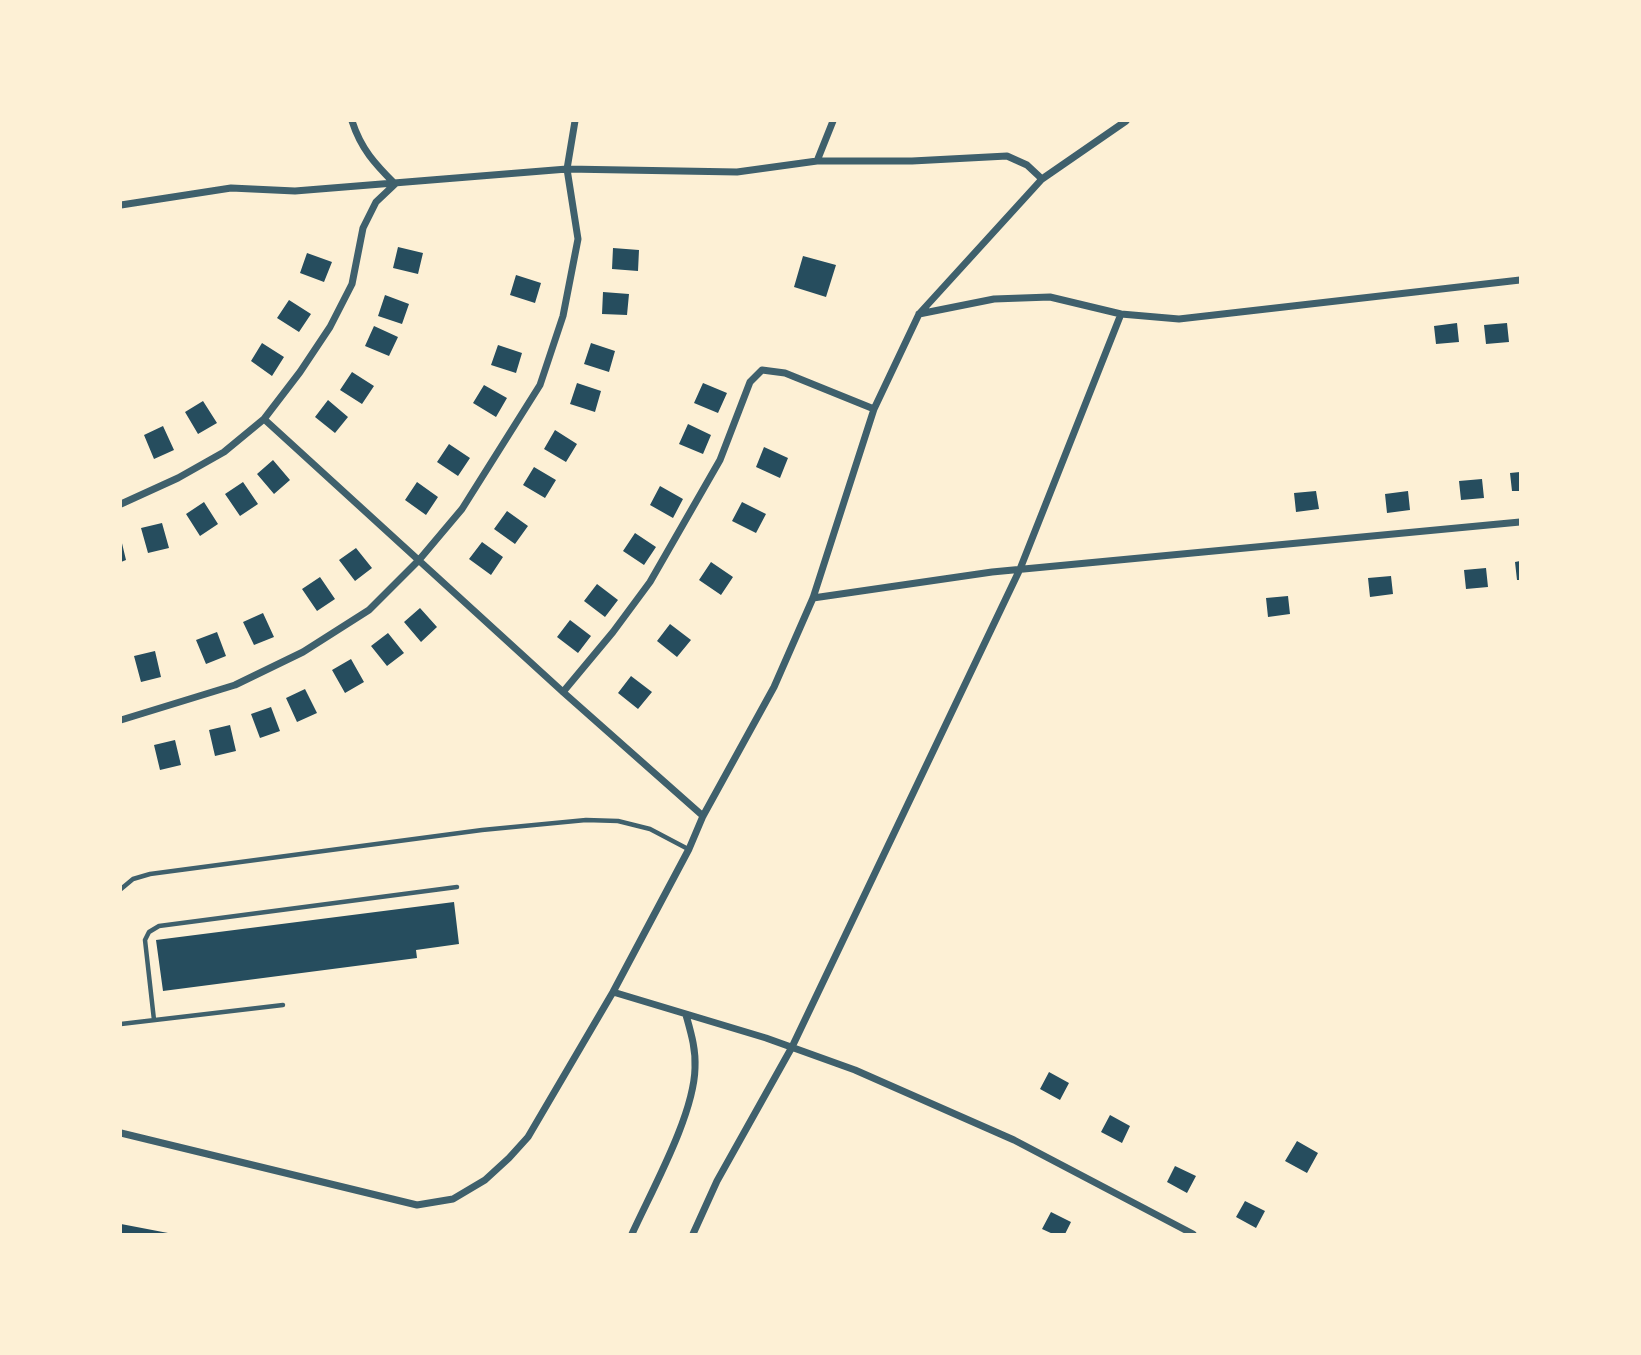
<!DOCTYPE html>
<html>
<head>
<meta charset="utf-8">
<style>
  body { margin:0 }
  #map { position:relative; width:1641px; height:1355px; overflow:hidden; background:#fdf0d5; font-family:"PT Sans",sans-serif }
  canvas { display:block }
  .frame { position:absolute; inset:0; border:122px solid #fdf0d5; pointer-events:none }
</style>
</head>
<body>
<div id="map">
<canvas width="1641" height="1355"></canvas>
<div class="frame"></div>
</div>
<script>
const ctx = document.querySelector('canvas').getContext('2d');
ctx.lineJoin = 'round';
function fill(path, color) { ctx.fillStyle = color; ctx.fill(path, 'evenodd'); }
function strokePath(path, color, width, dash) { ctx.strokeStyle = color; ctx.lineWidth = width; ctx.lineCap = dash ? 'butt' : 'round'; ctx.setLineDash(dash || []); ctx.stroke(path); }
const building = new Path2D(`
  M398,247L423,253L418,274L393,268Z
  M613,248L639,250L638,271L612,269Z
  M307,253L332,262L324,282L300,273Z
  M803,256L836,265L826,297L794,287Z
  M516,275L541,283L535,303L510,295Z
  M603,292L629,294L627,315L602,314Z
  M385,295L409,304L402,324L378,316Z
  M289,300L311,314L299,332L277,318Z
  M1457,323L1459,342L1436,344L1434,326Z
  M1507,323L1509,342L1486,344L1484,325Z
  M374,326L398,337L389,356L365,346Z
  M262,343L284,357L272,376L251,361Z
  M591,343L615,351L609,372L584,364Z
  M498,345L522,353L516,373L491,365Z
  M352,372L374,386L362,404L340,390Z
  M577,383L601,391L595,412L570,404Z
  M703,383L727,393L718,413L694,403Z
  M484,385L507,398L496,417L473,403Z
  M328,400L348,417L335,433L315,417Z
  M203,401L217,423L198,434L185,412Z
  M688,424L711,435L703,454L679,444Z
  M163,426L174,450L154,459L144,435Z
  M555,430L577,444L566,462L544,449Z
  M449,444L470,458L458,476L437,462Z
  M764,447L788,458L780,478L756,467Z
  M273,460L290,480L274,494L257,474Z
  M534,467L556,480L545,498L523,485Z
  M1520,472V491H1512L1510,473Z
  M1482,479L1484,498L1461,500L1459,481Z
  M243,482L258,504L240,516L225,494Z
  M417,482L438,497L426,515L405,500Z
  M660,486L683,499L673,518L650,505Z
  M1316,491L1319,509L1296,512L1294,493Z
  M1408,491L1410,510L1387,513L1385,494Z
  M204,502L218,524L200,536L186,514Z
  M742,502L766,514L756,533L732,521Z
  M507,511L528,526L515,544L494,529Z
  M162,523L169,548L148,553L141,528Z
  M635,533L656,547L644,565L623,551Z
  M121,539L126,560L121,562Z
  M482,542L503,557L491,575L469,559Z
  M356,548L372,568L355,581L339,560Z
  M1520,561V580H1517L1515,562Z
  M711,562L733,577L721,595L699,580Z
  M1486,568L1488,587L1466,589L1464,570Z
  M1391,576L1393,594L1370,597L1368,578Z
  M320,577L335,599L317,611L302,589Z
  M597,584L618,600L605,617L584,601Z
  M1288,596L1290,614L1268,617L1266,598Z
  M420,608L437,627L421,642L404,622Z
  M263,613L274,637L254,645L243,622Z
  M570,620L591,636L578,653L557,637Z
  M670,624L691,640L677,657L657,641Z
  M217,632L226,656L206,664L196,640Z
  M388,633L404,653L387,666L371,646Z
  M155,651L161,677L141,682L134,656Z
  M351,659L364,682L345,693L332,670Z
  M631,676L652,692L638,709L618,693Z
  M305,689L317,713L297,722L286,698Z
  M271,707L280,731L260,738L251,714Z
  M230,725L236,751L215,756L209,730Z
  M175,740L181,765L160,770L154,745Z
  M454,902L459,944L416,950L417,958L163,991L156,940Z
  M1049,1072L1069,1083L1060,1100L1040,1089Z
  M1110,1115L1130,1126L1122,1143L1101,1132Z
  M1297,1141L1318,1153L1307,1173L1285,1161Z
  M1175,1166L1196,1176L1187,1193L1167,1182Z
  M1245,1201L1265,1211L1256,1228L1236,1217Z
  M1051,1212L1071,1222L1065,1234H1053L1042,1229Z
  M121,1224L168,1233V1234H121Z`);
const service = new Path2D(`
  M121,889L133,879L150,874L482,830L586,820L618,821L650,829L688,849
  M154,1020L145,940L149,932L159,926L457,887
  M121,1024L283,1005`);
const minor = new Path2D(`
  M352,121C361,149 375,164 395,184
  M817,161L833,121
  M121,205L231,188L295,191L567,169L737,172L817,161H912L1007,156L1027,165L1042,179
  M919,314L994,299L1050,297L1121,314L1179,319L1520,280
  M264,419L563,692L703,816
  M121,504L178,478L224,452L264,419L300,372L330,327L352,284L363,228L376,202L394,185
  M813,598L992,572L1520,522
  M563,692L613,632L650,582L720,460L750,382L762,370L785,373L874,409
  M121,720L235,685L303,652L369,610L419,560L462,509L540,385L563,316L578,239L567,169L575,121
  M613,992L766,1038L855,1070L1014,1140L1193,1234
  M121,1133L417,1205L453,1199L485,1180L509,1158L528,1137L613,992L689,849L703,816L774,687L813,598L874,409L919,314L1042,179L1126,121
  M632,1234C652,1190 694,1115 695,1068C696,1049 691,1033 686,1015
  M693,1234L717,1181L792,1047L1020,569L1121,314`);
fill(building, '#264d5e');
strokePath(service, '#3f606c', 4.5);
strokePath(minor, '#3f606c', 7);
</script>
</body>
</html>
